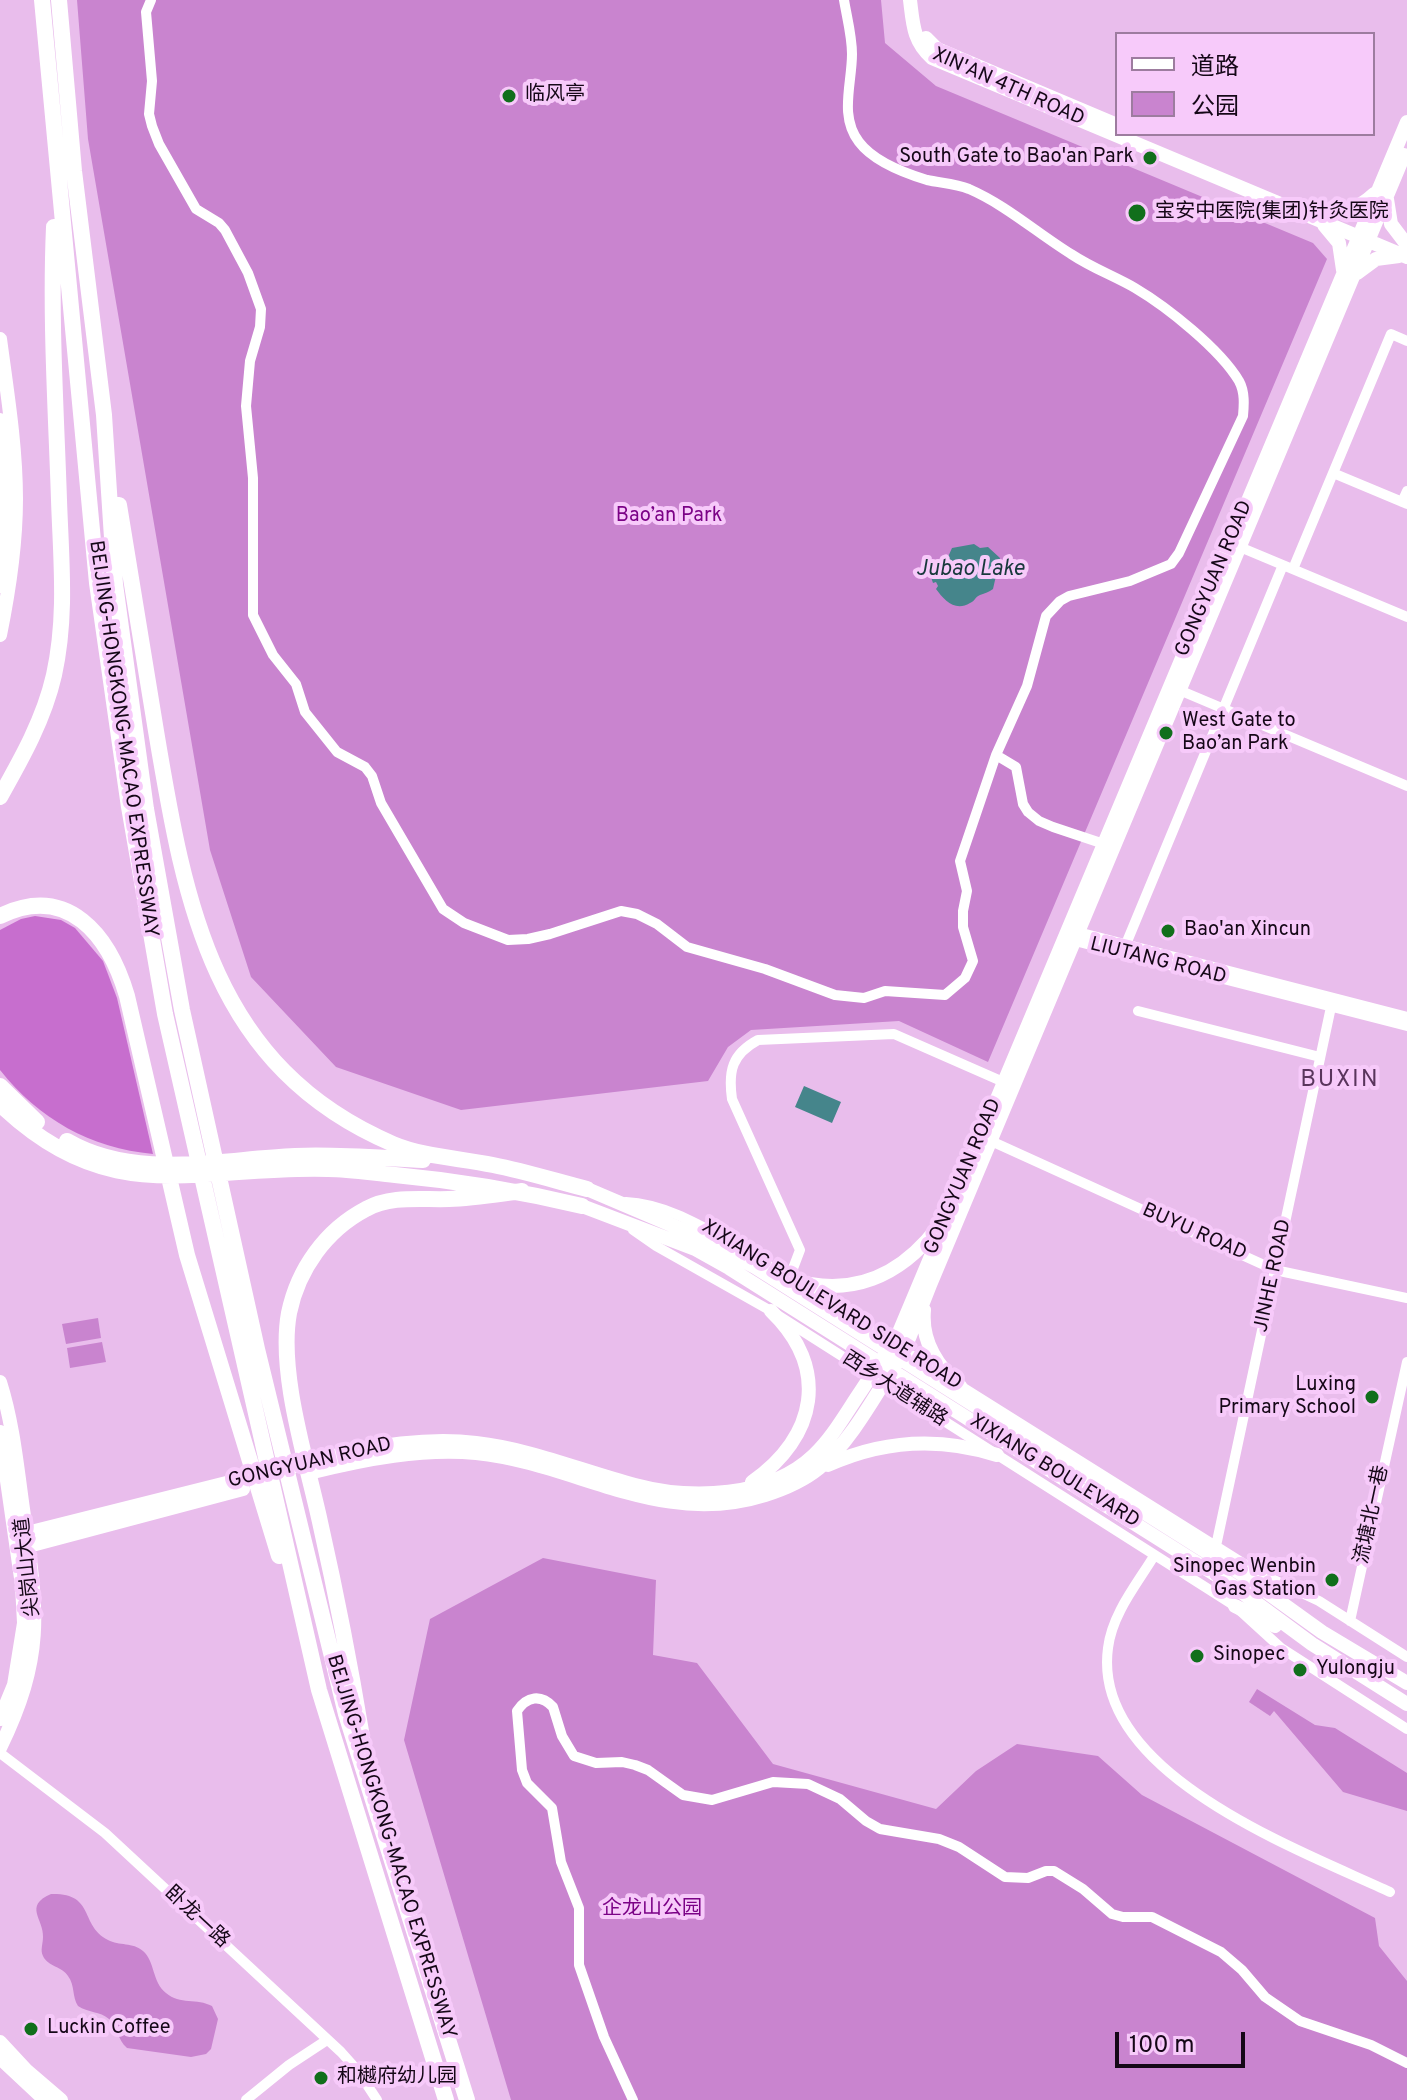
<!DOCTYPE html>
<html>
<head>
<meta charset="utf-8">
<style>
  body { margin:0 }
  #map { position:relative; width:1407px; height:2100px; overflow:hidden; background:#e9bdec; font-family:Overpass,"Noto Sans SC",sans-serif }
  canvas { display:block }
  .legend { position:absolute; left:1115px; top:32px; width:260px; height:104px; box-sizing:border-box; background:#f7cafa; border:2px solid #9d7c9f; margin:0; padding:10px 14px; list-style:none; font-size:24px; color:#150717 }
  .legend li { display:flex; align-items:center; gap:16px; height:40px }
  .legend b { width:40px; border:2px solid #9d7c9f }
  .scale { position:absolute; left:1115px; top:2032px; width:130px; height:36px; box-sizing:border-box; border:4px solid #150717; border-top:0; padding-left:10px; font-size:24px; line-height:28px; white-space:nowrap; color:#150717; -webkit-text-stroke:6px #f7cafa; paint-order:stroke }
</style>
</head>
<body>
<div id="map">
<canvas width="1407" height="2100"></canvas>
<ul class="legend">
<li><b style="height:10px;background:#fff"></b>道路</li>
<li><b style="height:22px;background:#c984cf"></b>公园</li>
</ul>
<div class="scale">100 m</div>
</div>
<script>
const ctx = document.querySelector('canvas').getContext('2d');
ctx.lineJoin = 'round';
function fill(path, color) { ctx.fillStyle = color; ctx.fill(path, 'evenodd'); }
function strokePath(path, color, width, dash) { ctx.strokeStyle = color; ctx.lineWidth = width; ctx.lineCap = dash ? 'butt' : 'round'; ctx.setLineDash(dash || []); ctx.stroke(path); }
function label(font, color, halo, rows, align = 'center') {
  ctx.font = font + ' Overpass,"Noto Sans SC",sans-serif'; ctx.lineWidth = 8; ctx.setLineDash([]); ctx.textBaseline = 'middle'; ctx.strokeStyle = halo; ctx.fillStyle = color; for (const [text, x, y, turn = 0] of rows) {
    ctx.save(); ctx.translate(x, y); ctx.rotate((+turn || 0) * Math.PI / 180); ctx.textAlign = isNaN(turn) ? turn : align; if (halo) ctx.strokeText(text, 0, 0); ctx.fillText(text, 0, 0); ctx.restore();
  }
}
const green = new Path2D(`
  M77,0H881L885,43L936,86L1313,243L1327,259L988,1062L899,1021L751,1030L728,1047L708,1081L461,1110L336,1067L251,977L210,850L88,139Z
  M98,1318L101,1338L66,1344L62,1324Z
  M102,1342L106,1362L70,1368L67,1348Z
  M543,1558L656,1580L653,1655L697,1663L773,1764L936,1809L976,1771L1017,1744L1098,1756L1142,1795L1375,1918L1379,1946L1407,1981V2100H511L404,1740L430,1619Z
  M1257,1689L1315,1725L1335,1728L1407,1773V1811L1343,1792L1274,1711L1270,1716L1249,1702Z
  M51,1894C96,1893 79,1925 108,1940C119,1946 133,1942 143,1951C155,1961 152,1982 166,1993C180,2005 197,1998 212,2006L218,2019L211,2049L206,2054L191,2057L127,2048C117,2040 119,2028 109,2019C100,2011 88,2013 78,2006C72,1997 75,1985 68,1976C62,1966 48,1967 43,1956C40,1950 43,1944 43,1937C44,1919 23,1906 51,1894Z`);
const forest = new Path2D(`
  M35,916L61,920L75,928L103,961L117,998L153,1154C90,1148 39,1119 0,1070V930L21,919Z`);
const water = new Path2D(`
  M974,544L980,548L988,547L1000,558L993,589C989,592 985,593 980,595C974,598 976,600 970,603C955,612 944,600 936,589L938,586L936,582L933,583L931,577L944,566L952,548Z
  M804,1086L841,1102L832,1123L795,1107Z`);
const minor = new Path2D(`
  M151,0L146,12L152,81L149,114L152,126L159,144L196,209L219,223L225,230L248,273L261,309L260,327L250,361L246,406L253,478V615L273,655L296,684L305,712L337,752L365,767L372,776L381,803L443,909L464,923L508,940L528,939L550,934L621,911L637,914L657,924L687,947L765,969L835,995L864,998L885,991L945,995L965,978L973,961L963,927V911L967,891L960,861L996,755L1027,686L1046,616L1060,601L1069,596L1130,581L1171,564L1179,553L1243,416C1244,405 1245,392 1239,381C1220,349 1167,307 1135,288C1114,276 1092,268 1071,254C1037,233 1006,205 969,189C956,184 941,183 927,180C904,173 874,162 859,142C839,116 852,84 852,54C852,36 847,18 844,0
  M1333,473L1407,504
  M1402,502L1407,491
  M1235,545L1407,617
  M1293,569L1391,334L1407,341
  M1179,690L1407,786
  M996,755L1016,767L1023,804L1028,812L1039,821L1053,827L1104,844
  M1072,933L1078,932L1407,1017
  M1071,937L1075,941L1407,1026
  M1126,944L1283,565
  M1138,1011L1320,1057
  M991,1141L1275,1270L1407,1298
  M626,1202C664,1204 698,1224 731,1242L1257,1572L1319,1601L1407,1657
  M633,1230L656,1246L771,1311L1235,1606L1281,1648L1407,1729
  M789,1279L800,1250L732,1099C728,1071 732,1054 758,1040L894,1034L1008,1084
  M1216,1546L1331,1007
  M1154,1556C1137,1584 1112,1614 1108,1648C1091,1774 1300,1850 1390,1892
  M1350,1621L1407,1362
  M0,1753L105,1833L341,2052L358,2071L377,2100
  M246,2100L289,2065L327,2040
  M633,2100L604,2037L579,1965V1908L561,1862L552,1808L527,1783L522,1770L517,1711C527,1696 541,1694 553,1707L562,1736L574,1756L596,1763L622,1762L635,1765L648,1770L683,1795L712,1800L773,1782L808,1784L840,1799L866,1821L880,1829L939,1839L959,1847L1005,1877L1028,1878L1046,1871H1054L1083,1889L1112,1914L1123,1917H1152L1221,1952L1242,1970L1265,1997L1300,2021L1371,2045L1407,2063`);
const major = new Path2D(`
  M910,0C913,24 913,41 932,58L1407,257
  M926,38L937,49L1117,125
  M1387,199L1391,224L1407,245
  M1322,211C1343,213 1358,209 1374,194
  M1324,225L1339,243L1343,270
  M1357,273L1376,259L1399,256
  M0,339C7,391 16,446 16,499C16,545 9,591 0,635
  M0,420L6,499L0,586
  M587,1189L702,1238L755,1267L1240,1573L1322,1632L1407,1683
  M582,1206L695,1249L729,1268L1232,1585L1312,1644L1407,1704
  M789,1279C850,1298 900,1277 938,1227
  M924,1310C921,1342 937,1366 960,1386
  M0,1382C13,1423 17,1466 23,1509C37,1609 46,1653 0,1748
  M0,1432L22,1585L24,1623L14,1685L0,1719
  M828,1465C883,1440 940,1437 997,1455
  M313,1472C365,1459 422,1448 476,1453C576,1463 660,1528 765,1495C784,1489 803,1481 819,1468C853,1440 879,1388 904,1351L930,1285L1404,155
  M752,1482C817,1437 830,1368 771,1311
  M15,1536L354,1451C394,1443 435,1438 476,1443C530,1449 582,1471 635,1485C691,1500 769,1498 814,1455C833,1437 846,1413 861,1391C874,1371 889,1351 900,1330L1407,122
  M17,1549L243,1489
  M1257,1572L1278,1591
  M1235,1606L1275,1626
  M0,2042L26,2070L61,2100
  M0,2058L45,2100`);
const highway = new Path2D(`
  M42,0L97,583L129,807L165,1014L319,1690L446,2100
  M59,0L74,171L104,415L115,584L146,809L182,1010L257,1349L346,1714L467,2100
  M119,505C131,580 144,656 156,731C185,905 213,1067 393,1144C424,1157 460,1158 493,1165C524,1171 556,1181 587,1189
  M0,797C22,758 44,719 54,675C67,616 61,560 59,500C56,409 50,318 54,227
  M0,916C68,883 109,935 127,996L187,1255L279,1556
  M0,1086L37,1122
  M0,1104C111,1211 196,1165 328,1169C350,1169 373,1173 395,1175C460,1181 519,1191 582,1206
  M67,1141C136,1181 220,1159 295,1156C338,1154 380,1158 423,1160
  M362,1737C350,1664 336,1593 320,1522C307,1462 278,1373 289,1313C298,1269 326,1230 366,1209C391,1195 422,1200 449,1199C473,1198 498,1194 522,1191`);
const markers = [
  [509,96,8,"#116f1c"],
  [1150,158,8,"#116f1c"],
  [1137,213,10,"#116f1c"],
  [1166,733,8,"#116f1c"],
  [1168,931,8,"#116f1c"],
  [1372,1397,8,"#116f1c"],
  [1332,1580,8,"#116f1c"],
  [1197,1656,8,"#116f1c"],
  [1300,1670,8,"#116f1c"],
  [31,2029,8,"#116f1c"],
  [321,2078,8,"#116f1c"]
];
const streetNames = [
  ["XIN'AN 4TH ROAD",1008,88,24],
  ["GONGYUAN ROAD",1215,579,-67],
  ["BEIJING-HONGKONG-MACAO EXPRESSWAY",122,739,82],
  ["LIUTANG ROAD",1158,962,14],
  ["GONGYUAN ROAD",964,1177,-67],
  ["BUYU ROAD",1194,1233,24],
  ["JINHE ROAD",1274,1276,-78],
  ["XIXIANG BOULEVARD SIDE ROAD",831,1306,32],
  ["西乡大道辅路",894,1390,33],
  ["GONGYUAN ROAD",310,1464,-13],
  ["XIXIANG BOULEVARD",1054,1472,32],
  ["流塘北一巷",1373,1515,-78],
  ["尖岗山大道",29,1567,-96],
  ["BEIJING-HONGKONG-MACAO EXPRESSWAY",390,1847,73],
  ["卧龙一路",196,1918,43]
];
const poiNames = [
  ["临风亭",525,96],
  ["South Gate to Bao'an Park",1134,158,"right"],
  ["宝安中医院(集团)针灸医院",1155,213],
  ["West Gate to",1182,722],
  ["Bao’an Park",1182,745],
  ["Bao'an Xincun",1184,931],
  ["Luxing",1356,1386,"right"],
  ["Primary School",1356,1409,"right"],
  ["Sinopec Wenbin",1316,1568,"right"],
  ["Gas Station",1316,1591,"right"],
  ["Sinopec",1213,1656],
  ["Yulongju",1316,1670],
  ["Luckin Coffee",47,2029],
  ["和樾府幼儿园",337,2078]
];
const parkNames = [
  ["Bao’an Park",669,517],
  ["企龙山公园",652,1910]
];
const waterNames = [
  ["Jubao Lake",970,571]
];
const quarterNames = [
  ["BUXIN",1340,1081]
];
fill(green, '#c984cf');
fill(forest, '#c76ece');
fill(water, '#45858b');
strokePath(minor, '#fff', 10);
strokePath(major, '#fff', 14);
strokePath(highway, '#fff', 16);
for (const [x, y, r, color] of markers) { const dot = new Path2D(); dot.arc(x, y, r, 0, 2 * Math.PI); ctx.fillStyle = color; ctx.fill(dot); strokePath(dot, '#f7cafa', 3); }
label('20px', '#150717', '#f7cafa', streetNames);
label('20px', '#150717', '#f7cafa', poiNames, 'left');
label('20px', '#7b0286', '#f7cafa', parkNames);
label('italic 22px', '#18393c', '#f7cafa', waterNames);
ctx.letterSpacing = '2px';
label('24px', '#5a355d', '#f7cafa', quarterNames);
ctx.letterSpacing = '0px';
</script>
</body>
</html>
